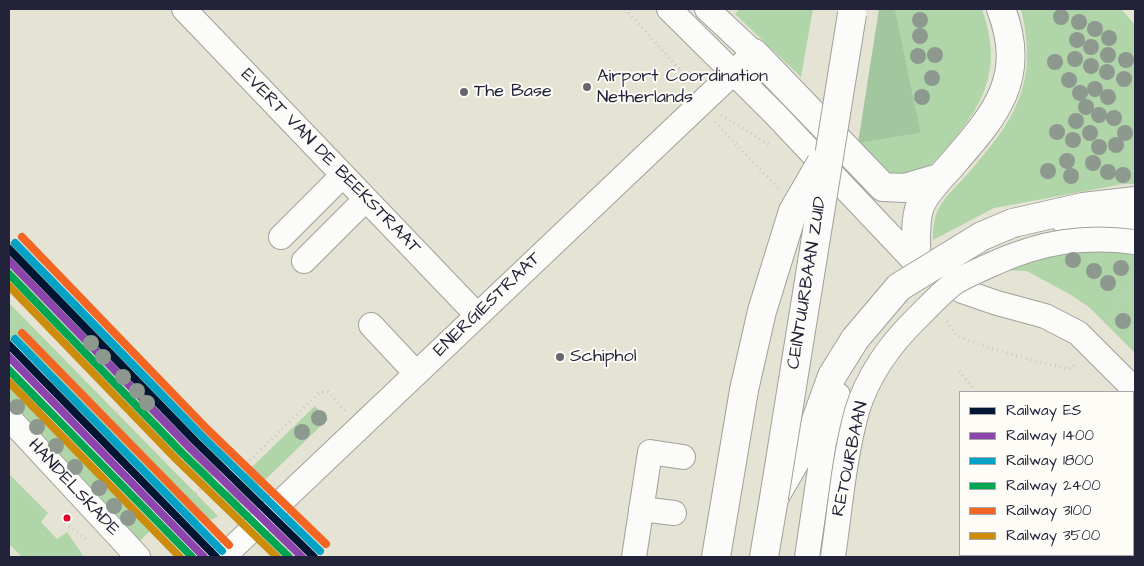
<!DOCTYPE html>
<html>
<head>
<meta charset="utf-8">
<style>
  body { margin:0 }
  #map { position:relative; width:1144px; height:566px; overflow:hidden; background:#e5e3d4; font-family:"Architects Daughter",sans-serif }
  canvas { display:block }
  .frame { position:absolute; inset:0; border:10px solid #22223b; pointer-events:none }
  .legend { position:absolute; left:959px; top:391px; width:175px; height:165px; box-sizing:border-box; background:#fdfcf7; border:1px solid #a5a5ac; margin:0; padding:6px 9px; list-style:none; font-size:15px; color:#22223b }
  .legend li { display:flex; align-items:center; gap:10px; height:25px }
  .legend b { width:25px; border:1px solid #a5a5ac }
</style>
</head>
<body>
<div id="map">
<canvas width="1144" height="566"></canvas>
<div class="frame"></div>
<ul class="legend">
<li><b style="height:6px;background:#011633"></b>Railway ES</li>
<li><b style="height:6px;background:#8e44ad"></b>Railway 1400</li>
<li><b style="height:6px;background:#02a2c7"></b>Railway 1800</li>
<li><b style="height:6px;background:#00a651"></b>Railway 2400</li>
<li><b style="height:6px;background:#f26522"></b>Railway 3100</li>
<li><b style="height:6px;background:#cc8c0c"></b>Railway 3500</li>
</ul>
</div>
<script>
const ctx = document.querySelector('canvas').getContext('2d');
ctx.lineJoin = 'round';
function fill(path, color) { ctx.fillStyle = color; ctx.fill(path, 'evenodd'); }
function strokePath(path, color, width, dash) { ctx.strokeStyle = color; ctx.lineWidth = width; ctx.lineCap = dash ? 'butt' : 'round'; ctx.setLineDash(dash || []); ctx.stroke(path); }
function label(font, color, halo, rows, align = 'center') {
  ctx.font = font + ' "Architects Daughter",sans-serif'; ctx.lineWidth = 4; ctx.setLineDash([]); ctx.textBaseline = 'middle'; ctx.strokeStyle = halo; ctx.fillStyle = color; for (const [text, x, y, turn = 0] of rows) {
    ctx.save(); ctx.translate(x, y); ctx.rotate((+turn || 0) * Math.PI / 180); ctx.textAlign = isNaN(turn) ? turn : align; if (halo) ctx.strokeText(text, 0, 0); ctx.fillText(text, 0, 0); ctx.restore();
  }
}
const green = new Path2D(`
  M740,9H813L801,77L735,14Z
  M895,9H982C1002,66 987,101 949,145C941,155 928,170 914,174C905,176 893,175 884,175L858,143L921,133Z
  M1021,9H1121L1135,25V184H1123L994,208L933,240C932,203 949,196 971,170C1018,116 1038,81 1021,9Z
  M1082,248L1135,252V353L1090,308L1071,295L1027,271L1003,270L1012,262Z
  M9,303L218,516L213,519L193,522L171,504L9,340Z
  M9,360L37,407L154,527L140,541L9,405Z
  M315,406L328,419L239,505L226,492Z
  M9,474L48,513L41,522L57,539L67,532L84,557H22L9,544Z`);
const forest = new Path2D(`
  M879,9H895L921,133L858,143Z
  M9,241L226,465L212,477L9,267Z`);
const path = new Path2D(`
  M625,9L692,83
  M721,115L771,146
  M715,122L778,188
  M9,282L234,515
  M947,321C949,325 952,330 956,334C968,344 1049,365 1069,369L1076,364
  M1105,323L1135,277
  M959,371L975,390
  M106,422L126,404
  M214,495L320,392H328L345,411
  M182,508L205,484
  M65,523L89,541
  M265,547L275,557
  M281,557L289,545L291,525`);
const minor = new Path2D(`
  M184,9L477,315
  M669,9L774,113L916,263L962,291L997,303L1045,316L1078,333L1135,390
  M1062,220L1135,222
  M281,237L343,175
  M304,261L366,199
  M371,325L416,373
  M9,353L31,376L58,411L200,557
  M9,418L138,557
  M641,509L674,513
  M223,557L754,53L707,9
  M634,557L650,452L683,457
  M807,557L824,442L838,395`);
const major = new Path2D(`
  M754,53L883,187L905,188L939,178
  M1013,223L1083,207L1135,201
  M916,263C917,246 914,226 919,209C923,195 938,180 948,169C992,118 1029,81 1001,9
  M716,557L744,390
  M764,557L774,498L811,434L832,376L855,339`);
const minorBridge = new Path2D(`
  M833,557C840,509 844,458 857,411C868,375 891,343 918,317C930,305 941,293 954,283C967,275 981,269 995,263C1041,242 1085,235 1135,242`);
const majorBridge = new Path2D(`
  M855,339L899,287L982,236L1013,223
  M744,390L762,311L793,211L821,163
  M774,498L852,14`);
const rail1 = new Path2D(`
  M9,249L195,441L314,557
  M9,345L216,557`);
const rail2 = new Path2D(`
  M9,261L189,447L302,557
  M9,357L204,557`);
const rail3 = new Path2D(`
  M15,243L201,435L320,551
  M15,339L222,551`);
const rail4 = new Path2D(`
  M9,274L182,453L289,557
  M9,370L192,557`);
const rail5 = new Path2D(`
  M22,237L207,429L326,544
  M22,333L229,545`);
const rail6 = new Path2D(`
  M9,286L176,459L277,557
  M9,382L180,557`);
const trees = [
  [1061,17],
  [920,20],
  [1079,22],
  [1095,29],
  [920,36],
  [1109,38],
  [1077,40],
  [1091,47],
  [935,55],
  [1108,55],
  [918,56],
  [1075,59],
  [1126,60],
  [1055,62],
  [1091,66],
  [1107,72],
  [932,78],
  [1124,79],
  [1069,80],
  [1095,89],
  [1080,93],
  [922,97],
  [1108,97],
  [1086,107],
  [1099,115],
  [1114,118],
  [1076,121],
  [1057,132],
  [1090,133],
  [1125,133],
  [1073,140],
  [1116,145],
  [1099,147],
  [1067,161],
  [1093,163],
  [1048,171],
  [1108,172],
  [1123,175],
  [1071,176],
  [1073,260],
  [1121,268],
  [1094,271],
  [1108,283],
  [1123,321],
  [91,343],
  [103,357],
  [123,377],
  [137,391],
  [147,403],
  [17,407],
  [319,418],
  [37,427],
  [302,432],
  [56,446],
  [75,467],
  [99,488],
  [114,506],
  [128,518]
];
const markers = [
  [587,87,5,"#666671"],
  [464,92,5,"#666671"],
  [560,357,5,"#666671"],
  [67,518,4.5,"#e4002b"]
];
const poiNames = [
  ["Airport Coordination",597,77],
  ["Netherlands",597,98],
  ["The Base",474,92],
  ["Schiphol",570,357]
];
const streetNames = [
  ["EVERT VAN DE BEEKSTRAAT",330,162,46],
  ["CEINTUURBAAN ZUID",808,283,-81],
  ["ENERGIESTRAAT",488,305,-44],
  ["RETOURBAAN",851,459,-78],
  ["HANDELSKADE",73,488,47]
];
fill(green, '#b0d5a9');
fill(forest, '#a2c69e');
strokePath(minor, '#a1a09b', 26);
strokePath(major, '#a1a09b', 30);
strokePath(path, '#c8c8c6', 3, [1, 4]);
strokePath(minor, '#fbfbf9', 24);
strokePath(major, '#fbfbf9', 28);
strokePath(minorBridge, '#a1a09b', 26, []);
strokePath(majorBridge, '#a1a09b', 30, []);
strokePath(minorBridge, '#fbfbf9', 24);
strokePath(majorBridge, '#fbfbf9', 28);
strokePath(rail1, '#011633', 8);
strokePath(rail2, '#8e44ad', 8);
strokePath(rail3, '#02a2c7', 8);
strokePath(rail4, '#00a651', 8);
strokePath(rail5, '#f26522', 8);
strokePath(rail6, '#cc8c0c', 8);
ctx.fillStyle = '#8d998e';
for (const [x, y] of trees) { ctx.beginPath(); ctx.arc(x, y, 8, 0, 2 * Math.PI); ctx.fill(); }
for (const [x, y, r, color] of markers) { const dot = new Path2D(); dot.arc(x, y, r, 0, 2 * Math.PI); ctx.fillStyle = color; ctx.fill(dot); strokePath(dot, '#fdfcf7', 2); }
label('18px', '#22223b', '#fdfcf7', poiNames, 'left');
label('18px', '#22223b', '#fdfcf7', streetNames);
</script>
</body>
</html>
